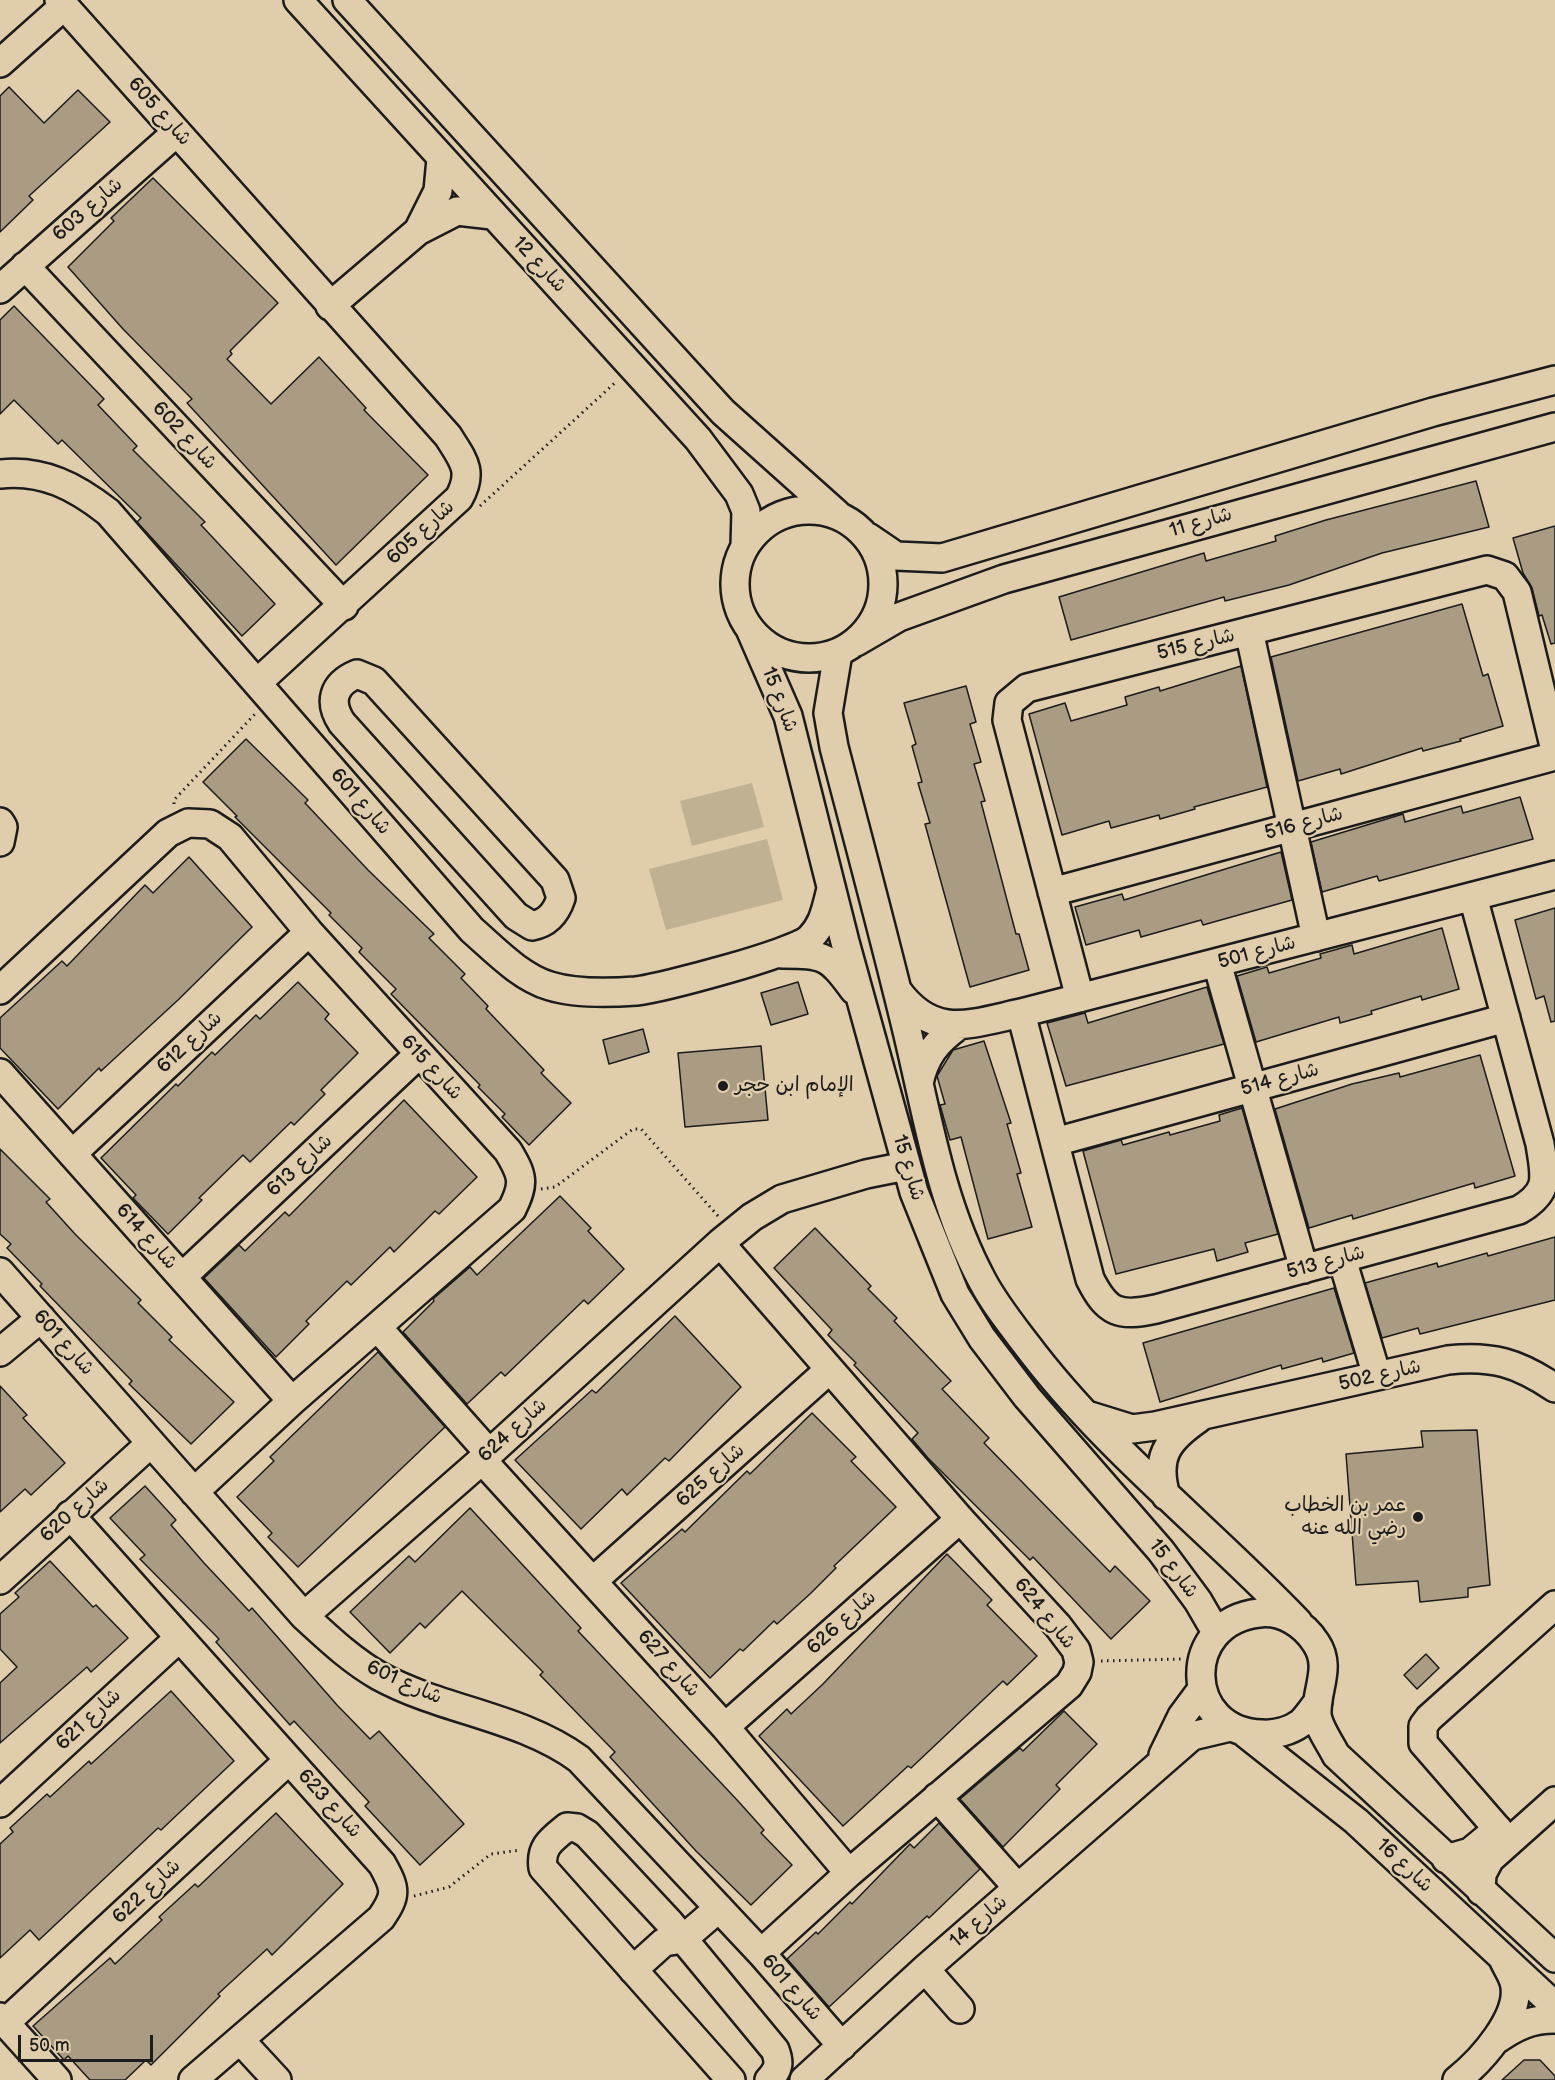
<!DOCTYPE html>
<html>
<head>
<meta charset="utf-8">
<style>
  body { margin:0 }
  #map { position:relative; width:1555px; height:2080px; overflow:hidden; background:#e0cdab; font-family:"Balsamiq Sans",sans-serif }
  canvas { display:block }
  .scale { position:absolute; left:18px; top:2035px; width:135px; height:27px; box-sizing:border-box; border:3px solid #1c1c1c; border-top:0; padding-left:8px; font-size:18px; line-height:21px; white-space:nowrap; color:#1c1c1c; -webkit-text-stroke:4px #e0cdab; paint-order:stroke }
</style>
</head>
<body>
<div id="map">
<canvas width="1555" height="2080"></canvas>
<div class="scale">50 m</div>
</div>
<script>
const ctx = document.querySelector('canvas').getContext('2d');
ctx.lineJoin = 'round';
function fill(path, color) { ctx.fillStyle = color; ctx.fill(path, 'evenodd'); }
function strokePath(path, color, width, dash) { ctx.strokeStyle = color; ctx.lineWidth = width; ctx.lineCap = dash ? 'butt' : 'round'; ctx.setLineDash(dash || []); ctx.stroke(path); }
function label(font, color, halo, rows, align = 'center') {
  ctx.font = font + ' "Balsamiq Sans","Playpen Sans Arabic",sans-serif'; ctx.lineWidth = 4.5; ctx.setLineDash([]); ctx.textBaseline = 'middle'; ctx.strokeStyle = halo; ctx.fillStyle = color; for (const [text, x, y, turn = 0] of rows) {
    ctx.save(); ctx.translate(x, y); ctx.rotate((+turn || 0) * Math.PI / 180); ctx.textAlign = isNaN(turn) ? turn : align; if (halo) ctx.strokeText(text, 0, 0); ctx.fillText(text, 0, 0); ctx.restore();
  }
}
const green = new Path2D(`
  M752,783L764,827L692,846L680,801Z
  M767,839L783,900L666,930L649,869Z`);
const building = new Path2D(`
  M9,87L44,123L78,90L110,122L29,196L33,200L0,232V96Z
  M153,178L278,303L230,351L232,354L227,359L271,404L319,357L366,408L364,410L428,475L336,565L187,403L192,399L123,329L68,267L114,221L111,218Z
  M14,306L104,399L98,405L137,446L133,450L205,522L201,525L275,604L242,636L137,522L141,518L62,440L58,444L14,400L0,414V320Z
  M1476,481L1489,527L1382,553L1289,585L1225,601L1224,597L1071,640L1059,597L1204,553L1206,561L1276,541L1275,536L1326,520Z
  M1555,526V643L1551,644L1542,615L1539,616L1532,588L1523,573L1513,538Z
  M1462,604L1483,676L1488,674L1503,726L1460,739L1461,741L1423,751L1422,748L1341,774L1340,769L1298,781L1271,657Z
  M1241,666L1267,787L1194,807L1195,809L1160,819L1159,815L1111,828L1109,821L1062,835L1029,714L1065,703L1071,721L1127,705L1125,697L1159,687L1160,691Z
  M966,686L976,722L970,724L981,762L974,764L985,801L981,802L1016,934H1019L1029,970L970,987L925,824L930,823L918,783L922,782L912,746L916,744L904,703Z
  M246,739L308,800L305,803L368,870L434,934L429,938L465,974L461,978L488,1006L486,1009L544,1070L541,1073L571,1103L529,1145L502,1117L505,1114L478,1087L480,1085L391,994L396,989L359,952L362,948L329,915L331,913L235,817L237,816L203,782Z
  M1520,797L1533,839L1379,881L1377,876L1322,892L1311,842L1403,814L1405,822L1461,806L1463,813Z
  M1281,852L1292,900L1203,925L1201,920L1141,937L1139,930L1086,945L1075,907L1122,894L1124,900Z
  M189,857L252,927L178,1000L101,1071L99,1068L58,1109L0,1048V1018L62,961L67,966L145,885L153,893Z
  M1555,908V1021L1551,1022L1544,996L1536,999L1515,920Z
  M1442,928L1459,989L1422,1000L1421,996L1371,1011L1372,1014L1340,1023L1339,1017L1256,1042L1237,976L1267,967L1269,973L1321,958L1320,954L1352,945L1354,954Z
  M298,982L329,1014L325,1019L358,1053L321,1090L325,1094L294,1125L291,1122L250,1162L243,1155L199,1198L202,1200L168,1234L133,1198L136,1195L101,1158L176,1084L178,1086L212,1052L215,1055L256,1015L260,1019Z
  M798,982L808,1014L771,1025L761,993Z
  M1207,987L1224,1044L1066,1086L1047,1023L1085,1013L1088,1023Z
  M643,1029L649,1052L609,1064L603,1040Z
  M984,1041L1011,1123L1007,1124L1021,1173L1017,1174L1032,1227L988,1239L961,1137L950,1140L940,1105L945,1104L937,1076L953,1050Z
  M761,1046L768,1120L685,1127L678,1053Z
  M1480,1055L1515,1176L1475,1188L1474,1183L1353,1219L1352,1215L1309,1228L1275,1109L1352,1084L1399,1073L1400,1077Z
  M404,1100L477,1177L439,1214L435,1211L394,1252L390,1247L351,1285L347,1281L306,1321L309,1324L276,1357L204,1278L239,1245L245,1251L285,1212L289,1216Z
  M1242,1108L1278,1234L1245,1243L1248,1252L1217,1261L1214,1249L1116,1274L1083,1151L1121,1140L1123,1145L1169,1132L1170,1135L1220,1121L1219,1115Z
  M0,1149L50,1199L46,1202L75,1234L141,1300L138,1303L172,1337L169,1340L234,1402L191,1444L129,1384L132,1381L40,1286L42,1284L7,1248L11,1244L0,1234Z
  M560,1196L591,1228L588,1231L624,1269L588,1304L584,1300L505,1376L501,1372L467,1404L403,1332L434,1301L433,1299L470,1267L477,1275Z
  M815,1228L871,1286L868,1289L897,1318L894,1321L951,1381L942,1389L989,1438L984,1443L1110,1572L1115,1566L1150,1601L1111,1639L1033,1557L1030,1560L928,1458L912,1439L918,1433L854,1365L856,1363L828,1335L832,1330L774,1268Z
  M1555,1237V1300L1420,1334L1418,1328L1382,1338L1365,1283L1437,1263L1438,1267L1487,1253L1488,1256Z
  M1334,1288L1354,1353L1323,1362L1322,1358L1282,1369L1281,1365L1160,1402L1143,1343Z
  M675,1316L741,1387L669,1461L665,1458L627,1495L622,1489L581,1529L515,1460L592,1390L596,1393Z
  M378,1352L445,1427L298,1567L268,1537L272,1533L237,1497L274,1461L270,1457Z
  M0,1386L27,1415L23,1418L65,1463L31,1495L25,1489L0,1512Z
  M812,1413L856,1457L851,1461L896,1507L834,1566L836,1568L811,1593L777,1624L774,1621L743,1651L740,1649L710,1678L621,1583L682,1529L685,1532L747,1471L750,1474Z
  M1477,1430L1490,1585L1468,1588V1597L1420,1602L1418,1581L1356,1585L1346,1454L1423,1447L1421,1431Z
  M145,1486L176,1520L171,1525L204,1563L249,1611L252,1608L337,1705L370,1739L379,1731L464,1824L420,1865L365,1806L369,1802L294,1721L290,1725L216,1642L219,1639L140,1559L145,1555L110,1518Z
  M470,1508L581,1628L578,1631L738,1801L764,1830L761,1833L792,1865L751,1905L696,1851L610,1757L615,1752L540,1675L543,1672L462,1591L425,1628L420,1623L390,1653L350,1612L409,1556L415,1562Z
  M947,1554L992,1600L987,1605L1037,1656L1007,1685L1003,1681L911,1768L908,1766L843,1826L759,1736L787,1709L791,1714L823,1684Z
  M50,1561L93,1607L96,1605L128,1638L91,1672L87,1667L0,1743V1683L17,1667L0,1649V1614L19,1597L15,1593Z
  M1426,1654L1439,1668L1417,1689L1404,1675Z
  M171,1691L234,1761L161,1830L158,1828L39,1940L30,1930L0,1958V1844L13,1832L10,1828L47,1794L50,1797L89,1761L91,1764Z
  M1064,1711L1097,1744L1056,1785L1060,1789L1003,1847L960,1799L1020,1748L1023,1751Z
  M276,1813L343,1884L272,1955L267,1949L218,1994L220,1996L151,2065L146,2060L125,2080H90L68,2056L64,2060L33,2026L110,1958L115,1964L162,1920L159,1917L195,1884L198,1887Z
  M939,1823L980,1869L929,1918L927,1916L829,2007L787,1959L816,1932L818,1934L850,1902L852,1904L910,1844L914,1848Z
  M1524,2060H1540L1555,2076V2080H1502Z`);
const path = new Path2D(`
  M480,506L617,381
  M174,804V800L255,714
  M541,1189L555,1187L633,1129H641L718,1216
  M1101,1661L1182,1659
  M414,1896L449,1887L491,1854L521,1850`);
const minor = new Path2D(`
  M59,0L448,436C463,460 474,471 459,498L257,683
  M298,0L698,439L739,494L746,511L745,546
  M347,0L723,412L837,514
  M0,63L64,6
  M418,231L438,191L441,159
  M25,266L344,606
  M0,289L177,132
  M330,306L418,231L457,211L492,215
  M0,474C43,469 76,487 108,512L472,930C495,950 520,977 550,986C576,994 609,993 636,991C661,988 796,953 810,938C824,924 826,908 831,889
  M735 584a74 74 0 1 1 148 0a74 74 0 1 1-148 0Z
  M868,537L896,556L942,558L1433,412L1555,380
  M750,629L788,716L845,942L914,1192L955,1294L982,1338L1027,1397L1161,1551L1198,1601L1216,1632
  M1249,631L1316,937
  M856,642L899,617L1004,579L1555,427
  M838,653L828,713L834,747C859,843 885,939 908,1035C928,1119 941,1204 982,1280C994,1303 1010,1323 1026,1344C1104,1448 1208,1528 1298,1622
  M357,674L374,681L555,880L561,898C556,913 548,923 532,926L516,916L342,723C328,702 333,684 357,674Z
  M0,822L3,827L0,842
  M1052,892L1555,756
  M782,954C825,954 829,956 854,990
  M1217,963L1304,1269
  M0,990L168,833L188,823L210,824L230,837L309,932L508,1151C523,1176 525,1183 512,1209L292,1401L194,1492
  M897,990C933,1040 970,1024 1021,1013L1555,875
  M1080,998L1007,720L1009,703L1027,688L1487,570L1505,576L1517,592L1555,750
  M1021,1013L1090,1279C1107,1313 1119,1317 1156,1309L1519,1210C1551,1191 1545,1177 1540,1144L1473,897
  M0,1073L292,1401
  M919,1083C925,1056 936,1042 958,1026
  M1055,1142L1506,1018
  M72,1154L309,932
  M720,1243L960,1519L1058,1626L1076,1650L1079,1662L1077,1672L1069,1685L849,1873L761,1953
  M1342,1259L1377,1376
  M0,1272L304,1616C328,1638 351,1660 379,1676C443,1711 520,1716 579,1759L761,1953L842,2046
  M182,1277L418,1055
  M377,1327L489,1453
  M0,1352L41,1318
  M1090,1416L1132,1429L1155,1426L1448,1360C1492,1355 1518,1363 1555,1388
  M482,1460L725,1727L849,1873
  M1166,1496C1155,1458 1166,1441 1198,1419
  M70,1515L382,1864C396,1889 397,1895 381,1918L193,2080
  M0,1580L151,1443
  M593,1581L829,1370
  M304,1616L482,1460L720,1243L752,1217L782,1199L866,1174L906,1166
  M1318,1702C1313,1708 1307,1717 1301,1723C1290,1731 1275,1735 1262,1734C1183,1732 1179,1622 1259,1613C1282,1610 1304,1624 1316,1643C1332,1667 1316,1689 1317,1714C1318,1727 1330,1743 1336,1755L1555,1958
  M725,1727L960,1519
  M1246,1734L1356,1821L1555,2006
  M1163,1755L1182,1716L1202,1689
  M937,1797L1018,1888
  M0,1803L179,1638
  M1509,1842L1423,1743V1726L1429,1718L1555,1605
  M1446,1859L1470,1852L1498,1829
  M1481,1891L1482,1874L1490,1859L1555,1801
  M925,1969L960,2009
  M633,1970L664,1942L683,1939L719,1908
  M0,2017L57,2080
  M5,2023L289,1760
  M240,2040L277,2080
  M1496,2040C1516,2026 1531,2019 1555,2019
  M731,2080L543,1868C540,1847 551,1840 567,1827L577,1828L587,1834L670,1923L775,2050C780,2063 779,2069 769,2080
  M804,2080L925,1969L1192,1736L1230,1727
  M1457,2080C1481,2061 1523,2015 1514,1982C1512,1975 1507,1967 1504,1961`);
const markers = [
  [723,1086,6,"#1c1c1c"],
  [1418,1517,6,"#1c1c1c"]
];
const streetNames = [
  ["شارع 605",159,112,48],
  ["شارع 603",88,210,-41],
  ["شارع 12",539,265,47],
  ["شارع 602",184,436,47],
  ["شارع 11",1201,523,-16],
  ["شارع 605",421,533,-43],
  ["شارع 515",1196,645,-14],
  ["شارع 15",779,700,69],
  ["شارع 601",360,802,49],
  ["شارع 516",1304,824,-15],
  ["شارع 501",1257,953,-15],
  ["شارع 612",190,1043,-43],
  ["شارع 615",431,1068,47],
  ["شارع 514",1280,1080,-15],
  ["شارع 613",300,1166,-43],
  ["شارع 15",908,1168,73],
  ["شارع 614",146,1237,48],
  ["شارع 513",1326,1263,-15],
  ["شارع 601",63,1343,48],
  ["شارع 502",1380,1376,-13],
  ["شارع 624",513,1431,-42],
  ["شارع 625",711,1476,-42],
  ["شارع 620",75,1511,-42],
  ["شارع 15",1173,1569,53],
  ["شارع 624",1044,1614,51],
  ["شارع 626",842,1623,-42],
  ["شارع 627",668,1664,48],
  ["شارع 601",404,1683,24],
  ["شارع 621",89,1720,-43],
  ["شارع 623",329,1804,48],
  ["شارع 16",1404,1866,43],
  ["شارع 622",147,1892,-43],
  ["شارع 14",979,1922,-41],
  ["شارع 601",791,1988,49]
];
const poiNames = [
  ["الإمام ابن حجر",735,1086],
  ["عمر بن الخطاب",1406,1506,"right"],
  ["رضي الله عنه",1406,1529,"right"]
];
fill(green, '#c0b193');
fill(building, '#aa9c83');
strokePath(building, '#1c1c1c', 1.5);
strokePath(minor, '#1c1c1c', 32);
strokePath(path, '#1c1c1c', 3, [1.5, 4.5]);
strokePath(minor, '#e0cdab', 27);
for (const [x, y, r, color] of markers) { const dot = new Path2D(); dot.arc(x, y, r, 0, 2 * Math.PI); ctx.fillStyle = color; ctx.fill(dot); strokePath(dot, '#e0cdab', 2); }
label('20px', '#1c1c1c', '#e0cdab', streetNames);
label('20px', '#1c1c1c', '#e0cdab', poiNames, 'left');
</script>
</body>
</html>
